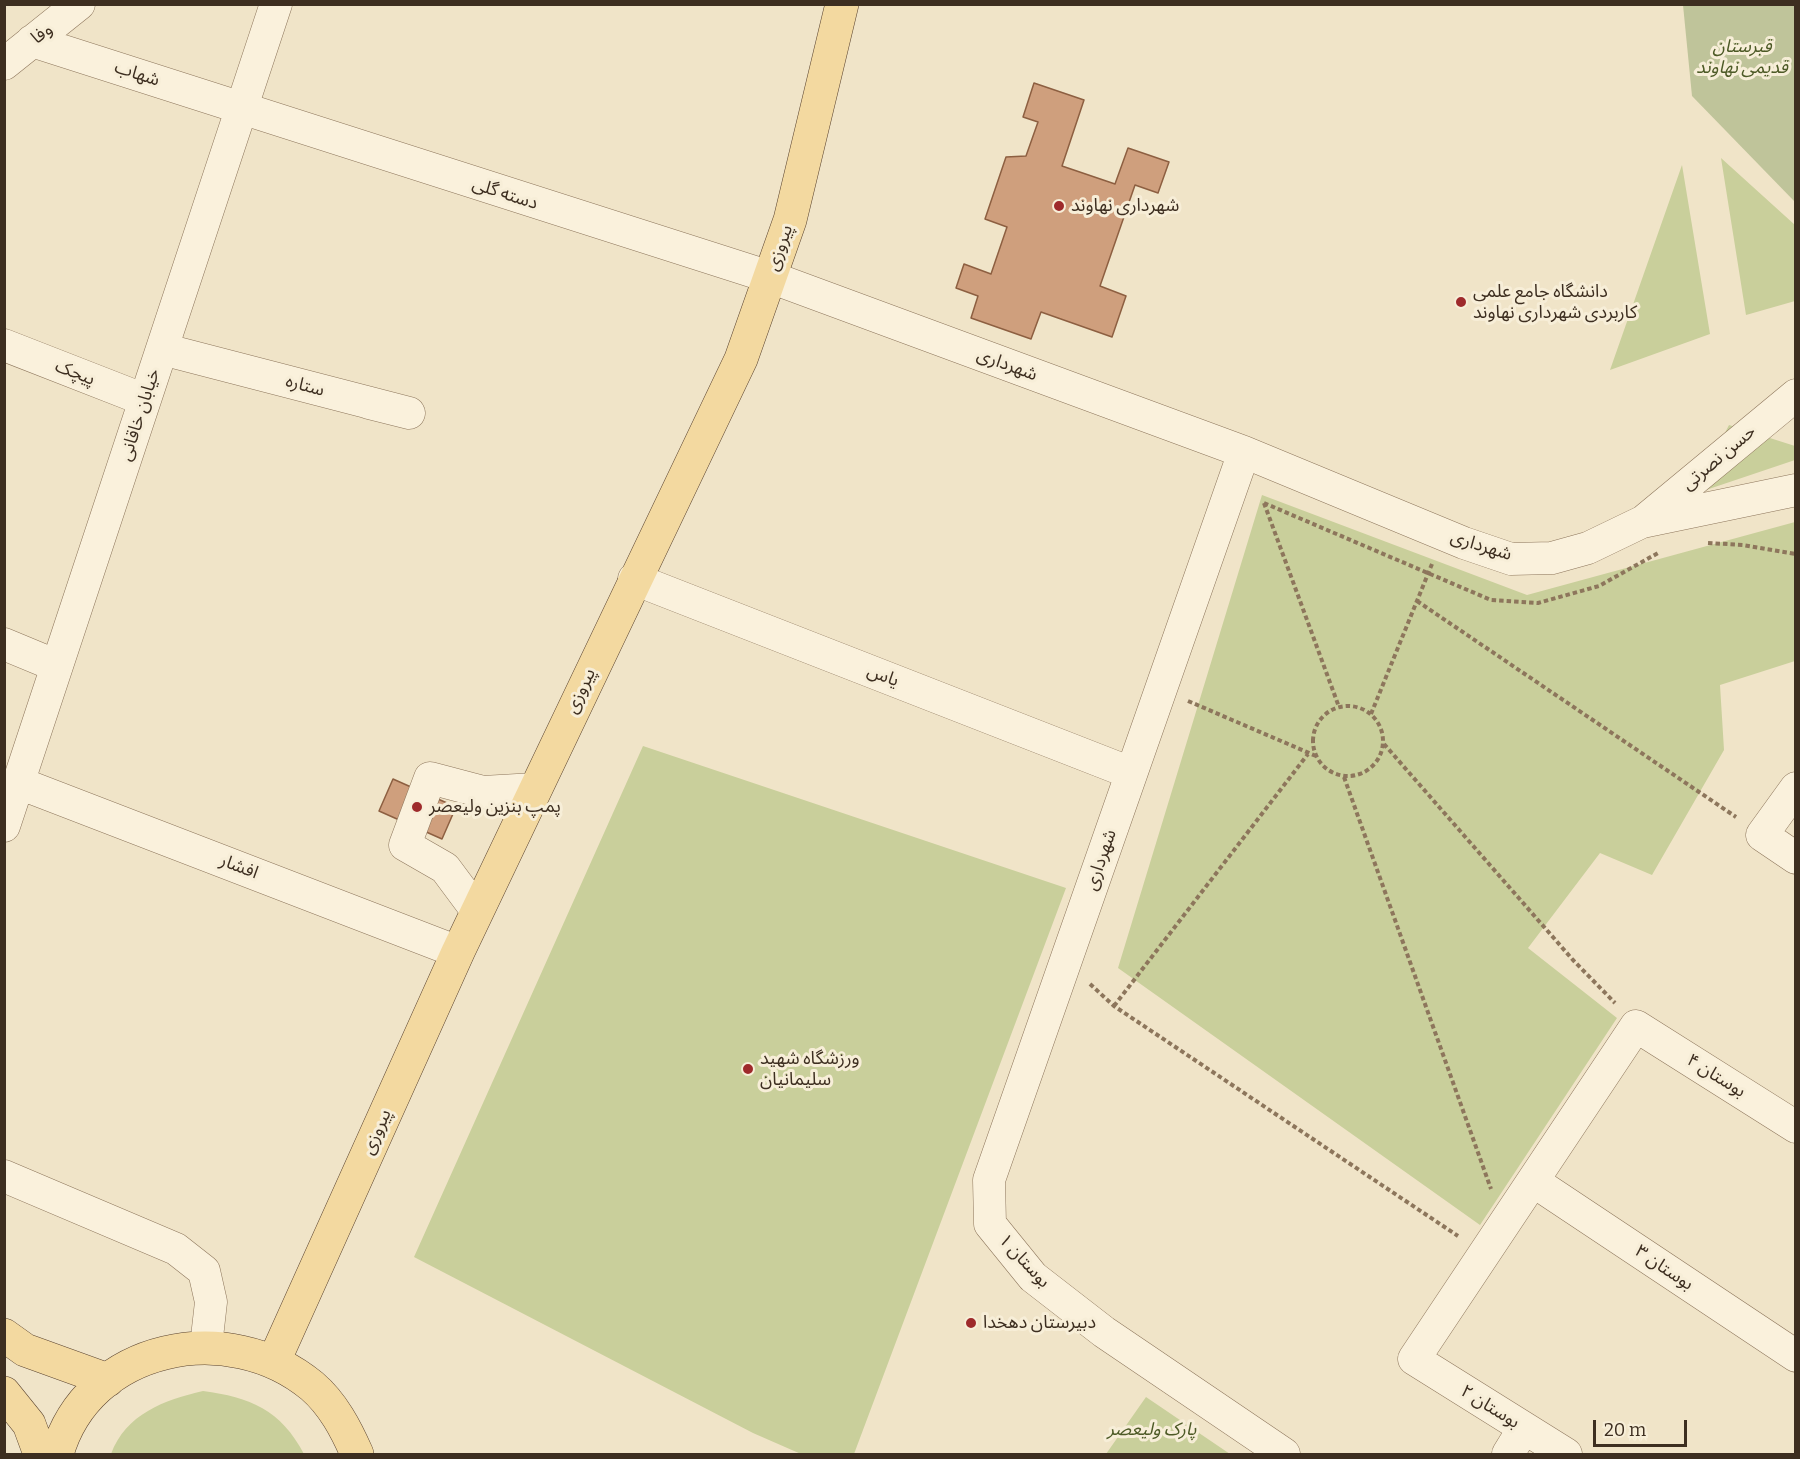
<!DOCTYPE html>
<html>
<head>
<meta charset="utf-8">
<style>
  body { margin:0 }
  #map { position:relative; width:1800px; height:1459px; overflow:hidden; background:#f0e4c8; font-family:Bitter,serif }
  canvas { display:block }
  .frame { position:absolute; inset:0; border:6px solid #3d2e20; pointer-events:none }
  .scale { position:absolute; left:1593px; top:1420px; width:94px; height:27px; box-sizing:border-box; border:3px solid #3d2e20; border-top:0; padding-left:8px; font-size:18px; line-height:21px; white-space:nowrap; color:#3d2e20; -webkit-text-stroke:4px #f7eed8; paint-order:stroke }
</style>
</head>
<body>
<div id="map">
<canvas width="1800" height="1459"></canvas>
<div class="frame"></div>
<div class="scale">20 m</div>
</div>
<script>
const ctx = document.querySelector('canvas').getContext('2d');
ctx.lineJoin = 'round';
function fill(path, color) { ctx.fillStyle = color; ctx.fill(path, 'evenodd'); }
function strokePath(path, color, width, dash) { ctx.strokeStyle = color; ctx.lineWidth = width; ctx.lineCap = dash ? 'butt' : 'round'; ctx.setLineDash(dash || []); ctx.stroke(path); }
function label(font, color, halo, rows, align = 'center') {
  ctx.font = font + ' Bitter,"Noto Sans Arabic",serif'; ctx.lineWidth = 6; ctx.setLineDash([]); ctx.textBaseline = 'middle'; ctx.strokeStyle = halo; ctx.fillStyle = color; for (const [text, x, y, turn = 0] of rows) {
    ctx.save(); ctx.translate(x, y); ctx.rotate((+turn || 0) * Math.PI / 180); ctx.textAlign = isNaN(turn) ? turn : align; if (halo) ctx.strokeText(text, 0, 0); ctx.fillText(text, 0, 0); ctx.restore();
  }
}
const green = new Path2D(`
  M1721,158L1795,225V301L1746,315Z
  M1682,165L1710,334L1610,370Z
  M1729,425L1795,446V460L1694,494Z
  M1262,495L1527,595L1795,522V661L1720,685L1724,750L1652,875L1600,853L1528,948L1617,1018L1480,1225L1118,968Z
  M643,746L1066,888L854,1454H801L753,1433L414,1257Z
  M203,1391C250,1397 281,1410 304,1454H111C126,1414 164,1400 203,1391Z
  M1146,1397L1230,1454H1106Z`);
const cemetery = new Path2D(`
  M1683,5H1795V202L1692,96Z`);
const building = new Path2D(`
  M1034,83L1084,100L1062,166L1115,184L1128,148L1169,162L1158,193L1135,185L1100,286L1126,296L1112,337L1041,312L1031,339L971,318L978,296L956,288L964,264L991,274L1007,227L985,219L1006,157L1026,156L1038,122L1023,117Z
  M393,779L456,807L442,839L379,811Z`);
const path = new Path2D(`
  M1264,503L1491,600L1538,603L1599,586L1658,553
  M1264,503L1339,707
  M1708,543L1743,545L1796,554
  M1417,601L1736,817
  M1188,701L1316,756
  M1313 741a35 35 0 1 1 70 0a35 35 0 1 1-70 0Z
  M1371,714L1432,564
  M1384,744L1573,960L1615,1003
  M1344,777L1491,1189
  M1090,984L1114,1006L1458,1236
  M1114,1006L1308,754`);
const minor = new Path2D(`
  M32,41L770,277L1244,452L989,1180L990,1224L1033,1277L1104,1332L1284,1454
  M4,64L79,4
  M4,345L145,400
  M162,349L409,413L369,403
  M1244,452L1464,543L1511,559L1552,558L1588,548L1642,522L1796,490
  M1645,520L1796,395
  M634,579L1131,773
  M4,644L57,666
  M19,783L458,952
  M1796,788L1762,835L1796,858
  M4,826L276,4
  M477,911L445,868L405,845L430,778L483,792L535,789
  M4,1176L176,1249L204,1271L211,1302L206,1346
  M1533,1181L1796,1356
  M1508,1454L1524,1428
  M1566,1454L1414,1359L1636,1026L1796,1127`);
const major = new Path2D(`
  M4,1335L25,1350L108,1380
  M274,1361L458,952L741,359L790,220L842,4
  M4,1393L29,1424L40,1454
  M57,1454C88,1344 229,1317 312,1386C333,1404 346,1429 357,1454`);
const markers = [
  [1059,206,6,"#9e2a2b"],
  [1461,302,6,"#9e2a2b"],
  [417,807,6,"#9e2a2b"],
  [748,1069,6,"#9e2a2b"],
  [971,1323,6,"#9e2a2b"]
];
const streetNames = [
  ["وفا",42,34,-38],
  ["شهاب",137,74,18],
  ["دسته گلی",505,194,18],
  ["پیروزی",780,248,-71],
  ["شهرداری",1007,365,20],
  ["پیچک",75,373,21],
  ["ستاره",305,386,15],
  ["خیابان خاقانی",140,415,-72],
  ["حسن نصرتی",1719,458,-40],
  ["شهرداری",1481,546,17],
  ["یاس",883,676,21],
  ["پیروزی",581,691,-65],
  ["شهرداری",1101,860,-71],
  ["افشار",239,867,21],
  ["بوستان ۴",1716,1076,32],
  ["پیروزی",377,1132,-66],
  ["بوستان ۱",1024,1261,47],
  ["بوستان ۳",1664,1268,34],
  ["بوستان ۲",1490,1407,32]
];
const parkNames = [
  ["قبرستان",1742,47],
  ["قدیمی نهاوند",1742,68],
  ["پارک ولیعصر",1152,1430]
];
const poiNames = [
  ["شهرداری نهاوند",1071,206],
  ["دانشگاه جامع علمی",1473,292],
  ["کاربردی شهرداری نهاوند",1473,313],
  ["پمپ بنزین ولیعصر",429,807],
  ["ورزشگاه شهید",760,1059],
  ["سلیمانیان",760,1080],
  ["دبیرستان دهخدا",983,1323]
];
fill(green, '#c9cf9b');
fill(cemetery, '#bfc49a');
fill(building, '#cf9f7d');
strokePath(building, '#8d5f41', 1.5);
strokePath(minor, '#8d765c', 33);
strokePath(major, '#5b4430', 34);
strokePath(path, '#8d765c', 4, [4.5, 3]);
strokePath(minor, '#faf1dc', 32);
strokePath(major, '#f3d9a0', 33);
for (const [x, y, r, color] of markers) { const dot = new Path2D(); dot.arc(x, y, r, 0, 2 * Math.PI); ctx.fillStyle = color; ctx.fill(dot); strokePath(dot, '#f7eed8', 2); }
label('18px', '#3d2e20', '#f7eed8', streetNames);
label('italic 18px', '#4d5a26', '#f7eed8', parkNames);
label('18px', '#3d2e20', '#f7eed8', poiNames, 'left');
</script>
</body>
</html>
